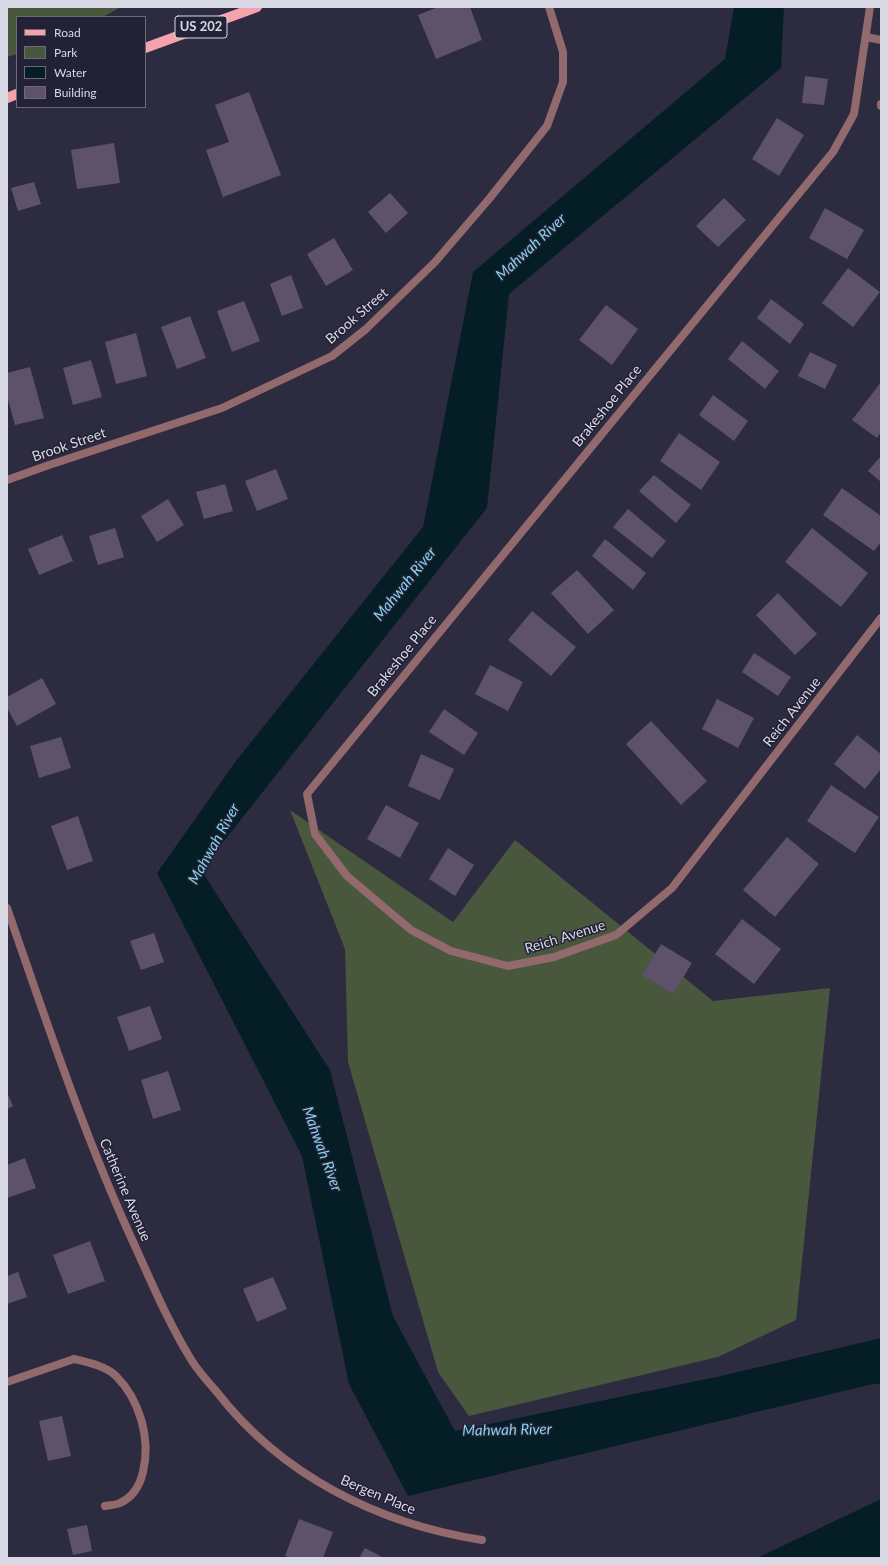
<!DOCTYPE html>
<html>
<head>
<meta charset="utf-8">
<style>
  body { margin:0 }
  #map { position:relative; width:888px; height:1565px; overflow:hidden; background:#2d2b40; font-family:Lato,sans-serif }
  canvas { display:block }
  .frame { position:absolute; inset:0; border:8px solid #d9d9e6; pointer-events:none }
  .legend { position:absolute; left:16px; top:16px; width:130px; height:92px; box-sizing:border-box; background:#232135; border:1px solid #6c6b7c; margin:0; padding:5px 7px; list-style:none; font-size:12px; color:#d9d9e6 }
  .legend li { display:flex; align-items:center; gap:8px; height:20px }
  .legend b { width:20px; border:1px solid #6c6b7c }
</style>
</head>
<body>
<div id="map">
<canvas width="888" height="1565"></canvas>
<div class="frame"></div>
<ul class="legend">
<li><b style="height:5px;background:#f5a2ac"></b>Road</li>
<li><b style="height:11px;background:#49573d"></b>Park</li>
<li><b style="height:11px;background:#051e26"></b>Water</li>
<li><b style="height:11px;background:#5d5269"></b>Building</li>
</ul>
</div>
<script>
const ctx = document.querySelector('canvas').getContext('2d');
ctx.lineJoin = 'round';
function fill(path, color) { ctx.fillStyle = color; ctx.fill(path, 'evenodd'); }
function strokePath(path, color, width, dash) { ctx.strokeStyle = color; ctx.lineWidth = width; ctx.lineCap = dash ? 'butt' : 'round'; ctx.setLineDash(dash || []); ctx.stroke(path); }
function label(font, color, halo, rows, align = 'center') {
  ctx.font = font + ' Lato,sans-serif'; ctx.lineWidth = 3; ctx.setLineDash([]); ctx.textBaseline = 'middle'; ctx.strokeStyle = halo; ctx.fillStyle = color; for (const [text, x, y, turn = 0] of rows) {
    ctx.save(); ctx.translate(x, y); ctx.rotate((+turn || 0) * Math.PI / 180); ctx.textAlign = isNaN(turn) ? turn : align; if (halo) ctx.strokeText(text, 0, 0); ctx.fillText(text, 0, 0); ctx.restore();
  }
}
const green = new Path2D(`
  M7,7H121L103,17H17V54L7,57Z
  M290,810L453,922L515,840L713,1001L830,988L796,1320L718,1357L469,1416L438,1372L348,1062L345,949Z`);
const water = new Path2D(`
  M734,7H784L781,68L509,294L487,508L201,870L330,1070L393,1316L455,1431L721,1376L881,1338V1384H873L408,1496L349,1384L302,1156L157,873L236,761L423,527L473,272L725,59Z
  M881,1499V1558H757Z`);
const building = new Path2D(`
  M438,7H470L482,40L436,59L418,15Z
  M805,76L828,79L824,105L802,103Z
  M249,92L281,175L223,197L206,150L229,142L215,105Z
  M777,118L804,135L779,176L752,159Z
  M114,143L120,183L77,189L71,150Z
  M34,182L41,204L18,211L11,188Z
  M390,193L408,213L386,233L368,212Z
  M724,198L746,220L718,247L696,226Z
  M825,208L864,230L847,259L809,238Z
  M334,238L353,270L326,286L307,254Z
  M848,268L880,292L853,327L822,303Z
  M291,275L303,308L282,316L270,284Z
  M771,299L804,324L790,344L757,318Z
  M244,301L260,341L232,352L217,311Z
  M606,305L638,329L612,365L579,340Z
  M190,316L206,358L177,369L161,327Z
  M136,333L147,376L116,384L105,342Z
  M742,341L779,371L765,389L728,359Z
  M810,352L837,365L825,389L798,376Z
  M91,360L102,397L73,405L63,368Z
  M30,367L44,418L15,425L7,396V373Z
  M881,382V432L877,438L852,420Z
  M713,395L748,421L734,441L699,415Z
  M679,433L720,462L701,490L660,461Z
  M881,456V482L868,471Z
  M276,469L288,499L257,511L245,481Z
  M654,475L691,505L676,523L639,491Z
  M225,484L233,511L204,519L196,492Z
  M842,488L881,516V542L874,551L823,515Z
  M168,499L184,525L157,542L141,516Z
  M628,509L666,541L652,558L613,527Z
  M115,528L124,557L98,565L89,536Z
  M812,528L868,573L841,607L785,562Z
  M62,535L73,561L39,575L28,549Z
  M605,539L646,573L633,590L592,556Z
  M577,570L614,610L588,634L551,593Z
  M778,593L817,634L795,655L756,615Z
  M532,611L576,647L551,676L508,640Z
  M754,653L791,677L778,696L742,672Z
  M490,665L523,682L508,711L475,694Z
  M42,678L56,704L17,726L7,708V697Z
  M717,699L754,718L738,748L702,729Z
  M444,709L478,733L464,755L429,732Z
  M651,721L707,781L681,805L626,744Z
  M857,735L881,754V769L865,789L834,764Z
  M61,737L71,768L39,778L30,746Z
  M421,754L454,769L440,800L408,786Z
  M831,785L879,817L855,853L807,821Z
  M386,805L419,823L400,858L367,839Z
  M78,816L93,861L67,870L51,826Z
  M787,837L819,864L775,917L743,890Z
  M448,848L474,865L455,896L429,879Z
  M742,919L781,949L754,984L715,954Z
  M154,933L164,962L141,970L130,941Z
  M661,944L692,963L673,994L642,975Z
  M150,1006L162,1039L129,1051L117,1017Z
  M168,1071L181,1110L153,1119L141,1080Z
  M7,1092L13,1106L7,1109Z
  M25,1158L36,1188L7,1198V1165Z
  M90,1241L105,1281L68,1294L53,1255Z
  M18,1272L27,1297L7,1304V1276Z
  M273,1277L287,1309L257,1322L243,1289Z
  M62,1416L71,1456L48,1461L39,1421Z
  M299,1519L333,1532L323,1558H291L285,1556Z
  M87,1525L92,1551L73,1555L67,1529Z
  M365,1548L384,1558H359Z`);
const service = new Path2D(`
  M866,37L881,40
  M881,106V104
  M74,1359C87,1362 106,1366 116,1376C140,1400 151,1439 143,1472C140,1485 133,1497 120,1503C116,1505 110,1505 105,1506`);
const minor = new Path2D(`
  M870,7L854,114L833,152L307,794L315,834L347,876L411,930L451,951L508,966L554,957L616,935L672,888L881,618
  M7,480L49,465L222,408L332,356L366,329L435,262L489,199L547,126L563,82V52L549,7
  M7,908C45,1017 81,1127 129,1233C149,1276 167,1321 192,1361C199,1372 208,1382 216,1391C281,1475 378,1524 482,1540
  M7,1382L74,1359`);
const primary = new Path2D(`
  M145,48L257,7
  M7,98L17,94`);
const shields = [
  [201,27,52]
];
const shieldNames = [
  ["US 202",201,27]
];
const streetNames = [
  ["Brook Street",357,316,-41],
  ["Brakeshoe Place",607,406,-51],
  ["Brook Street",69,445,-19],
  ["Brakeshoe Place",402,656,-51],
  ["Reich Avenue",792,712,-52],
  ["Reich Avenue",565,937,-17],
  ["Catherine Avenue",125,1190,67],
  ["Bergen Place",378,1495,23]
];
const waterNames = [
  ["Mahwah River",531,247,-43],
  ["Mahwah River",405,584,-51],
  ["Mahwah River",214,844,-61],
  ["Mahwah River",322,1149,70],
  ["Mahwah River",507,1430,-1]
];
fill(green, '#49573d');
fill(water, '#051e26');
fill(building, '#5d5269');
strokePath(service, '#92696d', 8);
strokePath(minor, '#92696d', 8);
strokePath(primary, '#f5a2ac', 10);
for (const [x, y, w] of shields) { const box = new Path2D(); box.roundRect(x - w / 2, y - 11, w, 22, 3); ctx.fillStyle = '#232135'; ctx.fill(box); strokePath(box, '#d9d9e6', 1); }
label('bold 13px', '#d9d9e6', null, shieldNames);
label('14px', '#d9d9e6', '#232135', streetNames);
label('italic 15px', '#84d4ee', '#232135', waterNames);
</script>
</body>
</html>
